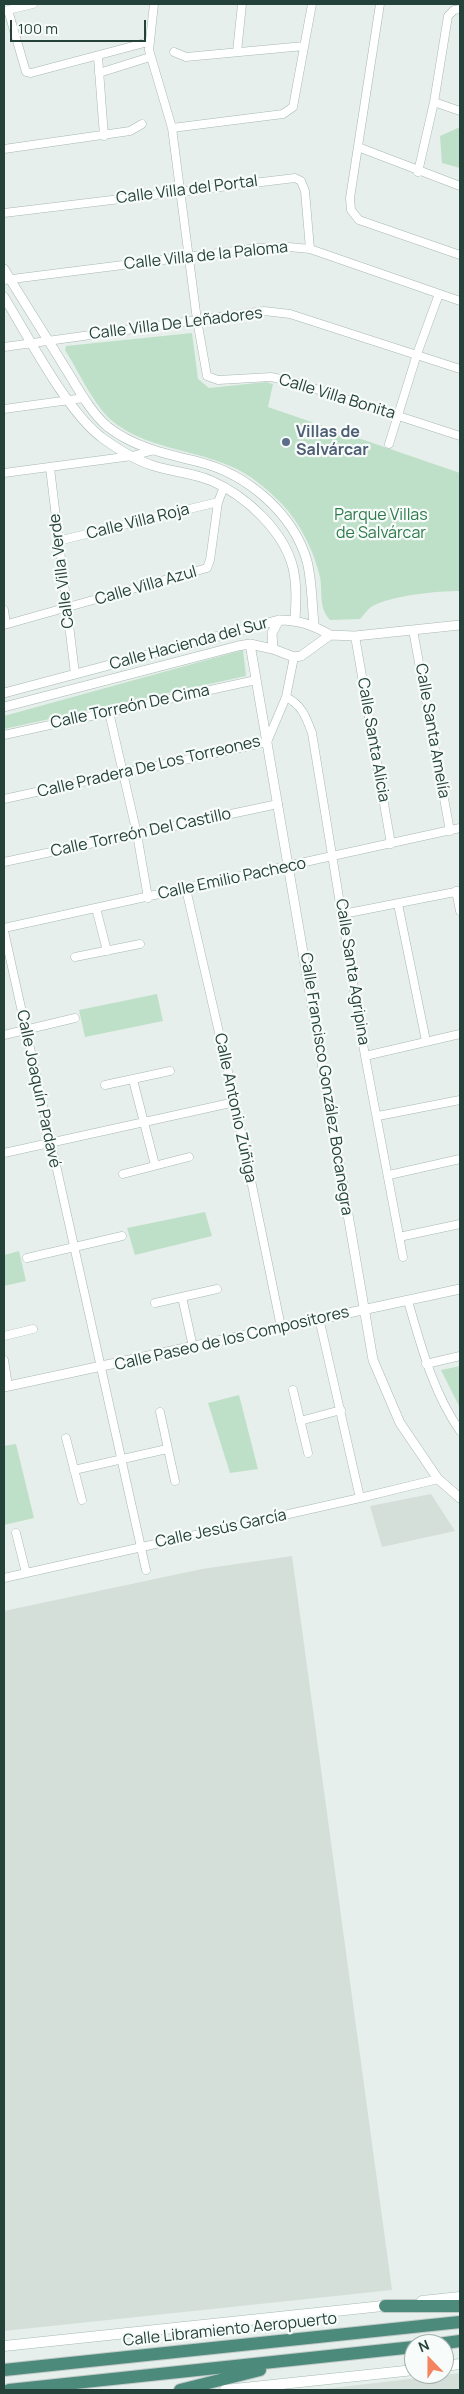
<!DOCTYPE html>
<html>
<head>
<meta charset="utf-8">
<style>
  body { margin:0 }
  #map { position:relative; width:464px; height:2394px; overflow:hidden; background:#e6efeb; font-family:Manrope,sans-serif }
  canvas { display:block }
  .frame { position:absolute; inset:0; border:5px solid #24423a; pointer-events:none }
  .north { position:absolute; left:404px; top:2334px; width:50px; height:50px; box-sizing:border-box; background:#f7fbf9; border:1px solid #a3b1ad; border-radius:50%; rotate:338deg; font-size:14px; font-weight:700; line-height:20px; text-align:center; color:#24423a }
  .north::after { content:''; display:block; margin:auto; width:18px; height:22px; background:#f4845f; clip-path:polygon(50% 0,100% 100%,50% 72%,0 100%) }
  .scale { position:absolute; left:10px; top:20px; width:136px; height:22px; box-sizing:border-box; border:2px solid #24423a; border-top:0; padding-left:6px; font-size:15px; line-height:18px; white-space:nowrap; color:#24423a; -webkit-text-stroke:4px #f7fbf9; paint-order:stroke }
</style>
</head>
<body>
<div id="map">
<canvas width="464" height="2394"></canvas>
<div class="frame"></div>
<div class="north">N</div>
<div class="scale">100 m</div>
</div>
<script>
const ctx = document.querySelector('canvas').getContext('2d');
ctx.lineJoin = 'round';
function fill(path, color) { ctx.fillStyle = color; ctx.fill(path, 'evenodd'); }
function strokePath(path, color, width, dash) { ctx.strokeStyle = color; ctx.lineWidth = width; ctx.lineCap = dash ? 'butt' : 'round'; ctx.setLineDash(dash || []); ctx.stroke(path); }
function label(font, color, halo, rows, align = 'center') {
  ctx.font = font + ' Manrope,sans-serif'; ctx.lineWidth = 4.5; ctx.setLineDash([]); ctx.textBaseline = 'middle'; ctx.strokeStyle = halo; ctx.fillStyle = color; for (const [text, x, y, turn = 0] of rows) {
    ctx.save(); ctx.translate(x, y); ctx.rotate((+turn || 0) * Math.PI / 180); ctx.textAlign = isNaN(turn) ? turn : align; if (halo) ctx.strokeText(text, 0, 0); ctx.fillText(text, 0, 0); ctx.restore();
  }
}
const built = new Path2D(`
  M431,1494L455,1531L382,1547L370,1506Z
  M292,1556L392,2290L4,2331V1611L202,1569Z
  M460,2373V2390H316Z`);
const green = new Path2D(`
  M460,127V168L442,163L440,136Z
  M192,333L198,379L209,388L266,382L273,384L268,407L460,473V591C437,591 392,595 371,607C367,610 364,615 360,619L330,620C318,607 323,593 320,577C314,551 300,523 282,504C267,489 250,474 230,466C191,449 144,448 111,420C92,402 79,372 65,350L66,346Z
  M243,650L246,676L4,729V716Z
  M157,994L163,1021L85,1037L79,1010Z
  M205,1212L212,1236L135,1255L127,1228Z
  M19,1251L26,1281L4,1286V1255Z
  M460,1366V1408L441,1370Z
  M239,1395L258,1469L230,1473L208,1403Z
  M16,1444L34,1518L4,1525V1446Z`);
const minor = new Path2D(`
  M154,4L149,50L172,128L197,320L207,376L218,380L271,377L294,382L460,436
  M380,4L350,198L351,210L359,220L460,255
  M8,10L26,72L31,73L148,42
  M4,11L33,4
  M174,52L186,57L304,46
  M237,52L242,4
  M98,57L104,136
  M99,73L150,57
  M434,102L460,111
  M172,128L283,114L293,107L312,4
  M358,147L460,186
  M4,149L130,131L142,124
  M418,172L434,102L448,16L454,10L460,9
  M4,213L295,178L301,181L305,191L310,249
  M4,280L258,248L289,247L310,249L460,301
  M4,347L264,311L290,314L460,369
  M4,409L84,398
  M389,444L417,354L439,294
  M50,468L75,674
  M4,473L132,456L151,451
  M58,541L218,502
  M4,610L6,624
  M4,625L207,568L210,560L218,502L224,487
  M413,630L450,831
  M355,636L391,844
  M286,697C302,705 306,717 312,733L365,1056L403,1257
  M109,712L137,834L148,898
  M4,735L256,680
  M4,799L267,742L286,697L294,657
  M4,862L278,804
  M186,889L235,1102L281,1327
  M456,891L460,911
  M398,904L426,1041
  M96,908L107,951
  M343,914L460,891
  M4,928L460,828
  M4,931L146,1570
  M75,957L140,944
  M4,1035L75,1018
  M365,1056L460,1034
  M133,1080L155,1165
  M105,1085L170,1071
  M378,1116L460,1100
  M4,1153L235,1102
  M123,1174L189,1157
  M389,1175L460,1159
  M399,1237L460,1224
  M27,1258L122,1236
  M182,1297L193,1347
  M408,1301C421,1346 433,1392 460,1431
  M155,1303L217,1289
  M319,1318L360,1498
  M4,1336L33,1329
  M4,1360L8,1386
  M426,1364L460,1356
  M293,1390L308,1453
  M160,1412L175,1481
  M300,1421L341,1410
  M66,1438L82,1500
  M74,1470L167,1449
  M16,1533L26,1573
  M4,1578L360,1498L438,1479`);
const tertiary = new Path2D(`
  M4,269C23,301 44,333 64,366C77,386 89,411 108,427C135,448 167,454 199,462C247,474 293,513 307,561C312,581 312,604 314,625
  M4,297C28,336 66,410 101,437C116,448 135,460 154,466C173,472 194,473 212,481C246,496 284,531 293,568C297,585 296,603 295,620
  M250,644L373,1360L400,1423L438,1479L460,1498
  M273,649L272,633L279,620
  M4,693L279,620C299,620 313,625 330,635
  M4,707L238,646L250,644L273,649L294,657L301,656L330,635L355,636L460,625
  M4,1387L460,1289`);
const secondary = new Path2D(`
  M422,2301L460,2297
  M4,2346L392,2305
  M444,2366L460,2364
  M225,2390L414,2370`);
const trunk = new Path2D(`
  M385,2306H460
  M438,2344L460,2341
  M4,2370L460,2322
  M9,2390L414,2347
  M180,2390L260,2370`);
const markers = [
  [286,442,5,"#5c6f8a"]
];
const streetNames = [
  ["Calle Villa del Portal",187,190,-7],
  ["Calle Villa de la Paloma",206,256,-6],
  ["Calle Villa De Leñadores",176,324,-7],
  ["Calle Villa Bonita",337,397,17],
  ["Calle Villa Roja",138,522,-14],
  ["Calle Villa Verde",62,571,-97],
  ["Calle Villa Azul",146,586,-16],
  ["Calle Hacienda del Sur",189,644,-15],
  ["Calle Torreón De Cima",130,707,-12],
  ["Calle Santa Amelía",432,731,80],
  ["Calle Santa Alicia",373,740,80],
  ["Calle Pradera De Los Torreones",149,767,-13],
  ["Calle Torreón Del Castillo",141,833,-12],
  ["Calle Emilio Pacheco",232,879,-12],
  ["Calle Santa Agripina",352,972,81],
  ["Calle Francisco González Bocanegra",326,1084,81],
  ["Calle Joaquín Pardavé",38,1089,78],
  ["Calle Antonio Zúñiga",235,1108,78],
  ["Calle Paseo de los Compositores",232,1339,-13],
  ["Calle Jesús García",221,1529,-12],
  ["Calle Libramiento Aeropuerto",230,2330,-6]
];
const serviceNames = [
  ["Villas de",296,433],
  ["Salvárcar",296,451]
];
const parkNames = [
  ["Parque Villas",381,516],
  ["de Salvárcar",381,534]
];
fill(built, '#d4dfda');
fill(green, '#bfe0c8');
strokePath(minor, '#a8b8b2', 9);
strokePath(tertiary, '#a8b8b2', 10);
strokePath(secondary, '#a4bbb3', 11);
strokePath(trunk, '#c2cac8', 14);
strokePath(minor, '#fff', 8);
strokePath(tertiary, '#fff', 9);
strokePath(secondary, '#fff', 10);
strokePath(trunk, '#4c8a7c', 12);
for (const [x, y, r, color] of markers) { const dot = new Path2D(); dot.arc(x, y, r, 0, 2 * Math.PI); ctx.fillStyle = color; ctx.fill(dot); strokePath(dot, '#f7fbf9', 2); }
label('16px', '#24423a', '#f7fbf9', streetNames);
label('bold 16px', '#4e5e75', '#f7fbf9', serviceNames, 'left');
label('16px', '#2d7a4b', '#f7fbf9', parkNames);
</script>
</body>
</html>
